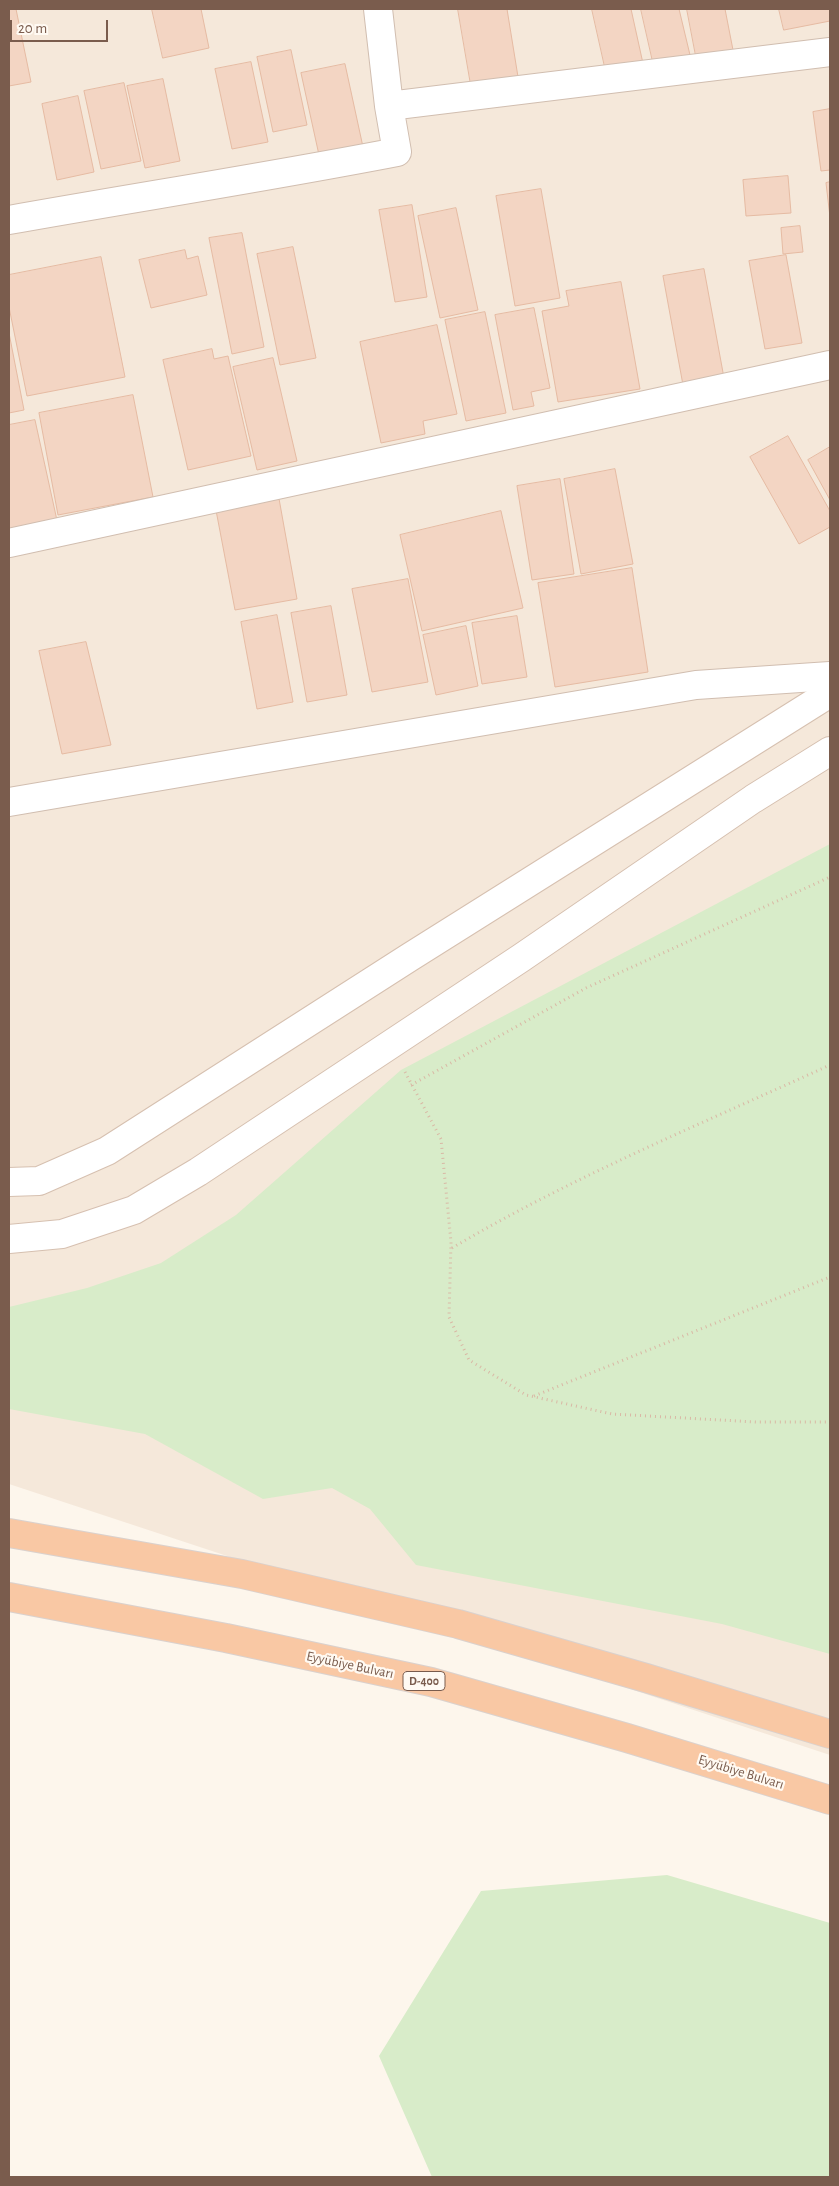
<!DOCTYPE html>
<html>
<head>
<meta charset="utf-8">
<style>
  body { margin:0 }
  #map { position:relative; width:839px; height:2186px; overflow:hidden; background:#fdf6ec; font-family:"Alegreya Sans",sans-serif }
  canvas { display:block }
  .frame { position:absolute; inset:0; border:10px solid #7a5c4d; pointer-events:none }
  .scale { position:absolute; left:10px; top:20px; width:98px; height:22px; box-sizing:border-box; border:2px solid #7a5c4d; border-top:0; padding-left:6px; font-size:15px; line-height:18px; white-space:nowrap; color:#7a5c4d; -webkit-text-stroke:4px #fffaf3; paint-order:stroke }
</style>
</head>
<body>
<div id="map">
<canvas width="839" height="2186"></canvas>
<div class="frame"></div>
<div class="scale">20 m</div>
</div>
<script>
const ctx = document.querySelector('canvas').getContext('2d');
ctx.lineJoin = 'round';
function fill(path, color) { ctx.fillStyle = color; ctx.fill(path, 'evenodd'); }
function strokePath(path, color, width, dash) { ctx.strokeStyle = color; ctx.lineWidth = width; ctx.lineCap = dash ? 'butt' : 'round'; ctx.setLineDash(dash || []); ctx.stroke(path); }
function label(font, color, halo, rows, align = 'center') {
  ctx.font = font + ' "Alegreya Sans",sans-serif'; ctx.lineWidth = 4.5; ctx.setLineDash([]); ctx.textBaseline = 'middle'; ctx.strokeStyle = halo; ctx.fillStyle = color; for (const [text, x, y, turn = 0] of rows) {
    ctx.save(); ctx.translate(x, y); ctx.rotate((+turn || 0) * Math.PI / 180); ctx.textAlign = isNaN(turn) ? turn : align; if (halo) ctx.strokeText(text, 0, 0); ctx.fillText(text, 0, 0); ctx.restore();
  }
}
const residential = new Path2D(`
  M9,9H830V1755L9,1484Z`);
const green = new Path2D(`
  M830,844V1654L722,1624L416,1565L370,1509L332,1488L263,1499L145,1434L9,1409V1307L87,1288L161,1263L236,1215L401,1070Z
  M667,1875L830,1923V2177H432L379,2056L481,1891Z`);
const building = new Path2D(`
  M9,9H16L31,82L9,86Z
  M152,9H201L209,48L163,58Z
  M458,9H507L519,83L472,91Z
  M592,9H631L644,68L607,76Z
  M641,9H679L690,55L653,62Z
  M687,9H725L733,50L696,56Z
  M779,9H830V21L784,30Z
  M291,50L307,125L273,132L257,57Z
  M251,62L268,142L232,149L215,69Z
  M345,64L363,147L319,155L301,73Z
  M163,79L180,161L145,168L127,86Z
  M124,83L141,161L101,169L84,91Z
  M78,96L94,172L57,180L42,104Z
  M830,109V170L821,171L813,112Z
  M788,176L791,213L746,216L743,180Z
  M830,182V217L826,183Z
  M541,189L560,298L515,306L496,196Z
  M412,205L427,297L395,302L379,210Z
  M456,208L478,310L440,318L418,216Z
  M800,226L803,252L783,254L781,228Z
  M242,233L264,347L232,354L209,238Z
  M293,247L316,358L280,365L257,254Z
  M185,250L187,259L198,256L207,295L151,308L139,260Z
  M786,255L802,343L765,349L749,261Z
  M101,257L125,377L27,396L9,307V275Z
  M704,269L724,378L683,385L663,276Z
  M621,282L640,389L558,402L542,311L569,306L566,291Z
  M534,308L550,388L531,392L534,406L513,410L495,315Z
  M485,312L506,413L466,421L445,320Z
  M437,325L457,414L423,421L425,434L381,443L360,342Z
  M9,333L24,410L9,413Z
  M212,349L214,359L228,356L251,456L188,470L163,360Z
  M273,358L297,461L257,470L233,367Z
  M133,395L153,497L58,515L39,413Z
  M35,420L58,525L9,537V425Z
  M788,436L830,511V527L799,544L750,457Z
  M830,447V500L808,460Z
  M615,469L633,564L581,574L564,479Z
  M560,479L574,574L532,580L517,486Z
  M278,493L297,599L235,610L215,505Z
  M501,511L523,608L422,631L400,535Z
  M632,568L648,672L555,687L538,583Z
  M408,579L428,682L372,692L352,589Z
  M331,606L347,695L307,702L291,613Z
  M277,615L293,702L257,709L241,622Z
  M517,616L527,677L482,684L472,623Z
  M466,626L478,686L436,695L423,635Z
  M86,642L111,745L62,754L39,651Z`);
const path = new Path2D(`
  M405,1072L441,1139L451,1242L449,1317L469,1360L526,1395L612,1414L756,1422H830
  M411,1085L586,988L830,877
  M452,1248C572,1177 703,1123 830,1065
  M534,1396L830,1277`);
const minor = new Path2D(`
  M378,9L389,106
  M9,220C138,197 268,177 397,152L389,106L830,52
  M9,543L830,365
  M9,802L696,685L830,676`);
const secondary = new Path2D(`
  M9,1182L39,1181L107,1151L410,957L830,693
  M9,1239L62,1234L134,1210L198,1172L521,958L753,799L830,751`);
const trunk = new Path2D(`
  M9,1533L242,1574L458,1624L646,1678L830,1734
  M9,1597L226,1638L431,1682L627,1738L830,1800`);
const shields = [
  [424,1681,42]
];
const shieldNames = [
  ["D-400",424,1681]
];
const streetNames = [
  ["Eyyübiye Bulvarı",350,1665,12],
  ["Eyyübiye Bulvarı",741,1772,17]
];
fill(residential, '#f5e8da');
fill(green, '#d8ecc9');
fill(building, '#f3d5c3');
strokePath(building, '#e6bba3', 1);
strokePath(minor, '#d1beb0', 30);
strokePath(secondary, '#d6c0b0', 30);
strokePath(trunk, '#dad1cd', 30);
strokePath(path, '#d9b8a5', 3, [1, 4]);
strokePath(minor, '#fff', 28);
strokePath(secondary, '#fff', 28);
strokePath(trunk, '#f9c8a4', 28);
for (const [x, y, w] of shields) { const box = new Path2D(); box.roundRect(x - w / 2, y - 9.5, w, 19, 4); ctx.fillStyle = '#fffaf3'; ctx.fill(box); strokePath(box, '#7a5c4d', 1); }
label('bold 12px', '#7a5c4d', null, shieldNames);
label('14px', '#7a5c4d', '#fffaf3', streetNames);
</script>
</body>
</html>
